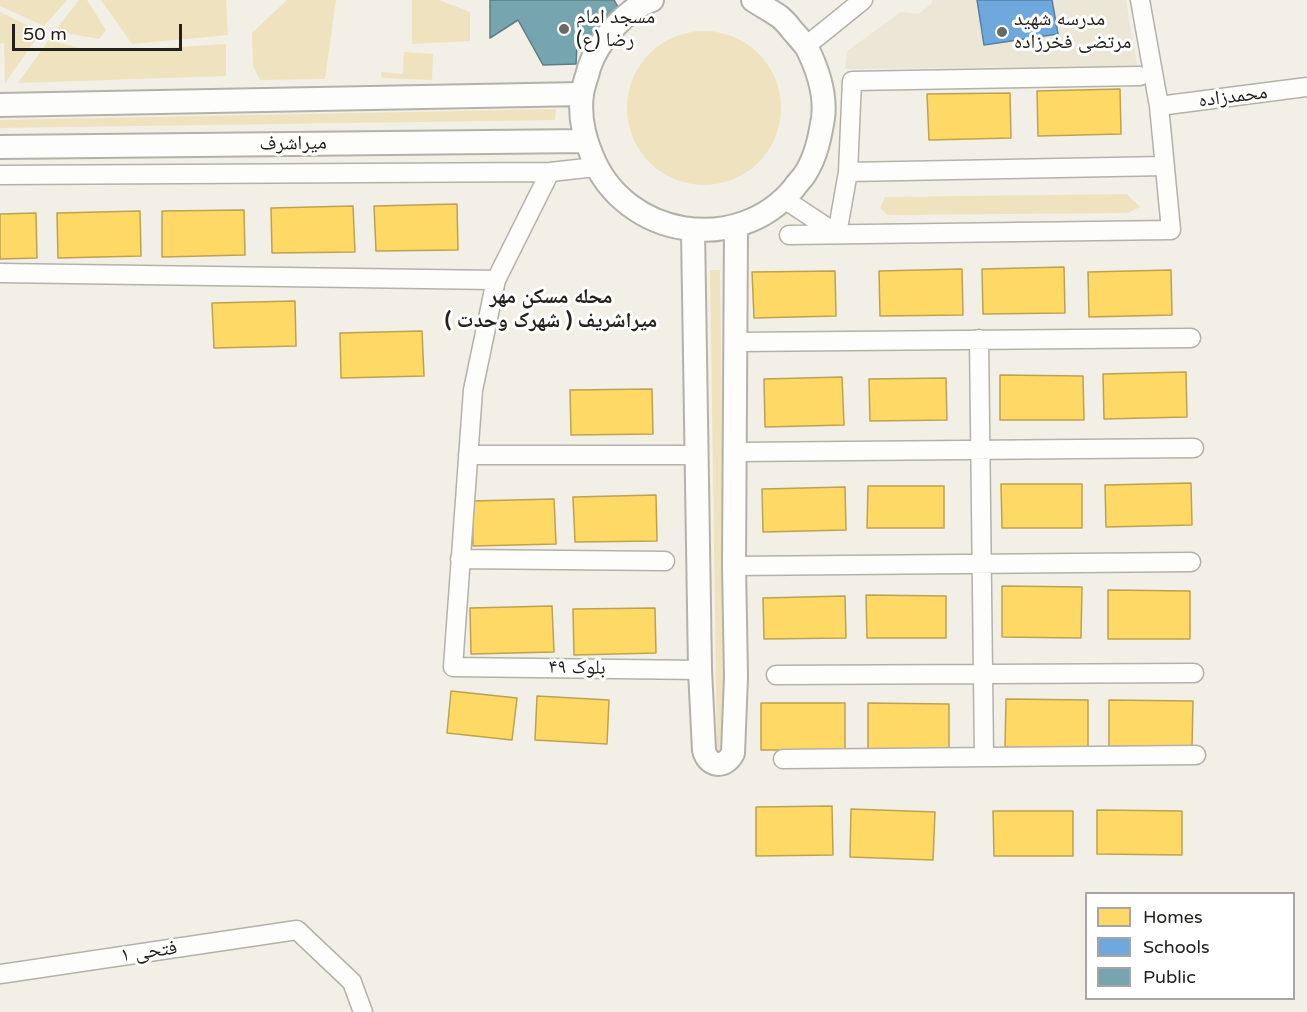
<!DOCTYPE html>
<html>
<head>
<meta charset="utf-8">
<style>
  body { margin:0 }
  #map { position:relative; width:1307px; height:1012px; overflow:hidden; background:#f2efe6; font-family:"Varela Round",sans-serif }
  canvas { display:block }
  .legend { position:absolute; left:1085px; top:892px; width:210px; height:108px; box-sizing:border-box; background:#fff; border:2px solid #a7a6a4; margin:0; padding:8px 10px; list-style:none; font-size:18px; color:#23211b }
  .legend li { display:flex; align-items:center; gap:12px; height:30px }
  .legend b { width:30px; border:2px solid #a7a6a4 }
  .scale { position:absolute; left:12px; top:24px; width:170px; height:27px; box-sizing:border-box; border:3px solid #23211b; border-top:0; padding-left:8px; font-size:18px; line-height:21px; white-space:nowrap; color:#23211b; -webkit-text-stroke:4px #fff; paint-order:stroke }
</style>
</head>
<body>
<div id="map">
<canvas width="1307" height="1012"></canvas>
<ul class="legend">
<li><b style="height:16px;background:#ffd966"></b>Homes</li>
<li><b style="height:16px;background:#6fa8dc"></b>Schools</li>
<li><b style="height:16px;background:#76a5af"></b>Public</li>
</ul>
<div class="scale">50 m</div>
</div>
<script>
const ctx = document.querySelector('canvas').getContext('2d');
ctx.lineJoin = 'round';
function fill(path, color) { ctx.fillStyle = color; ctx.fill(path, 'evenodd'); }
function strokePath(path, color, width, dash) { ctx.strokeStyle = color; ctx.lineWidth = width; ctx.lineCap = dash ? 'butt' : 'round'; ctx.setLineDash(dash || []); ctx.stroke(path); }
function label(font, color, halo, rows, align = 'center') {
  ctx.font = font + ' "Varela Round","Noto Naskh Arabic",sans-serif'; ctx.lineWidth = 6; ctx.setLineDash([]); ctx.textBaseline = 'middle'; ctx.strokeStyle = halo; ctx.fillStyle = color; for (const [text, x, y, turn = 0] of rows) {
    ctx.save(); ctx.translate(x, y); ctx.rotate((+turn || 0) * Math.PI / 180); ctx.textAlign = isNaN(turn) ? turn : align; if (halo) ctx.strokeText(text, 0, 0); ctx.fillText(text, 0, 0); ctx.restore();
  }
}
const built = new Path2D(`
  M932,0H1126L1137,66L845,69L847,51L901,12L919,14L932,3Z`);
const green = new Path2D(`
  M0,0H67L44,26L0,6Z
  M79,0H87L106,30L99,39L55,31Z
  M101,0H226L228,35L132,44Z
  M287,0H336L325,79L260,80L253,66L252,33Z
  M412,0H439L470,12V41L412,44Z
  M0,12L41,32L5,83L4,43L0,44Z
  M627 108a77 77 0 1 1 154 0a77 77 0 1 1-154 0Z
  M49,40L87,50H131L226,44V76L18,83Z
  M404,52L433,54L432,80L382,78L381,72L403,74Z
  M556,109L555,120L0,128V120Z
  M1127,194L1140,207L1128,213L888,215L880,208L885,197Z
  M710,270H720L726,749L717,750Z`);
const homes = new Path2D(`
  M1120,89L1121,134L1038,136L1037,91Z
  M1010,93L1011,138L929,140L927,94Z
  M457,204L458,250L376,251L374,206Z
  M353,206L355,252L272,253L271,208Z
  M244,210L245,255L162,257V211Z
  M140,211L141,256L58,258L57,213Z
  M36,213L37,258L0,259V214Z
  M1064,267L1065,313L983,314L982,269Z
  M962,269L963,315L880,316L879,271Z
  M1171,270L1172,315L1089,317L1088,272Z
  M835,271L836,316L754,318L752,272Z
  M295,301L296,346L214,348L212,303Z
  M422,331L424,376L341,378L340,333Z
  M1186,372L1187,417L1104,419L1103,374Z
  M1000,375L1083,376L1084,420H1000Z
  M842,377L844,425L765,427L764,379Z
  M946,378L947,420L870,421L869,379Z
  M652,389L653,434L571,435L570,390Z
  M1191,483L1192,525L1106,527L1105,485Z
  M1001,484H1082V528H1002Z
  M868,486H944V528H867Z
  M845,487L846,530L763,532L762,489Z
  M656,495L657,541L575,542L573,497Z
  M554,499L556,544L473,546L472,501Z
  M1002,586L1082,587L1081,638L1002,637Z
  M1108,590L1190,591V639H1108Z
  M866,595L946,596V638H867Z
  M845,596L846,638L764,639L763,598Z
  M552,606L554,652L471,654L470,608Z
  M655,608L656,653L574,655L573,609Z
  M451,691L517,698L512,740L447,733Z
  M537,696L609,700L607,744L535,740Z
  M1006,699L1088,700V749L1005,747Z
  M1109,700L1193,701L1192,747L1109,746Z
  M761,703H845V750H761Z
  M868,703L949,704V751L868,750Z
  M832,806L833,855L756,856V807Z
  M851,809L935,812L933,860L850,857Z
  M1097,810L1182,811V855L1097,854Z
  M993,811H1073V856H994Z`);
const schools = new Path2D(`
  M977,0H1052L1058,34L984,45Z`);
const public = new Path2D(`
  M490,0H614L618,7L595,45L577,46L576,64L543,65L518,20L490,38Z`);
const minor = new Path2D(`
  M806,46L863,0
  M1159,106L1307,87
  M550,172L496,280L473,390L453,667L700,670
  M848,172L1165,166
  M0,175L550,172L596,167
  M784,199L837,234L848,172L852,81L1140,76
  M789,235L1171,230L1159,106L1140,0
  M0,273L496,280
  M979,339L984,757
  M736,342L1191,338
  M736,452L1194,448
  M468,455H697
  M460,559L665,561
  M734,566L1191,562
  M776,675L1194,673
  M783,759L1196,755
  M0,974L297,930L352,982L363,1012`);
const tertiary = new Path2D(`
  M652,0C626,9 597,42 589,68C587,77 583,86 582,94C579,116 584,137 592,156C625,238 738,256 794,188C797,183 802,179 805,174C816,157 820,137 823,118C826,95 817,68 807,48C803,42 797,36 792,30C789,26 785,21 780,17C772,11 762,6 753,0
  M0,105L582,94
  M0,147L585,141
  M693,230L700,670L704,750C708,767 725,769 733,753L736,677L734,566L736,226`);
const markers = [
  [564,29,6,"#6b6962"],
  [1002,32,6,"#6b6962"]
];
const poiNames = [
  ["مسجد امام",576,18],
  ["رضا (ع)",576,41],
  ["مدرسه شهید",1014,20],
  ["مرتضی فخرزاده",1014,43]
];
const streetNames = [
  ["محمدزاده",1233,97,-7],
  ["میراشرف",293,144,-1],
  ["بلوک ۴۹",577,668,1],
  ["فتحی ۱",149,952,-8]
];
const neighbourhoodNames = [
  ["محله مسکن مهر",551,297],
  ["میراشریف ( شهرک وحدت )",551,321]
];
fill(built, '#ebe6d5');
fill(green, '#eee3be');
fill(homes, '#ffd966');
strokePath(homes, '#bda250', 1.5);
fill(schools, '#6fa8dc');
strokePath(schools, '#5880a2', 1.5);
fill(public, '#76a5af');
strokePath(public, '#5d7d83', 1.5);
strokePath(minor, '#b3b1aa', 21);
strokePath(tertiary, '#b3b1aa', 26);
strokePath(minor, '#fdfdfb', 18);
strokePath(tertiary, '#fdfdfb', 22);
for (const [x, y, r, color] of markers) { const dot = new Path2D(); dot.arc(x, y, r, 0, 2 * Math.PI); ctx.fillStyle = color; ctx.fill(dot); strokePath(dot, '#fff', 2); }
label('20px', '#23211b', '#fff', poiNames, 'left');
label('20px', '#23211b', '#fff', streetNames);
label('bold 21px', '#23211b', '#fff', neighbourhoodNames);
</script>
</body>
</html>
